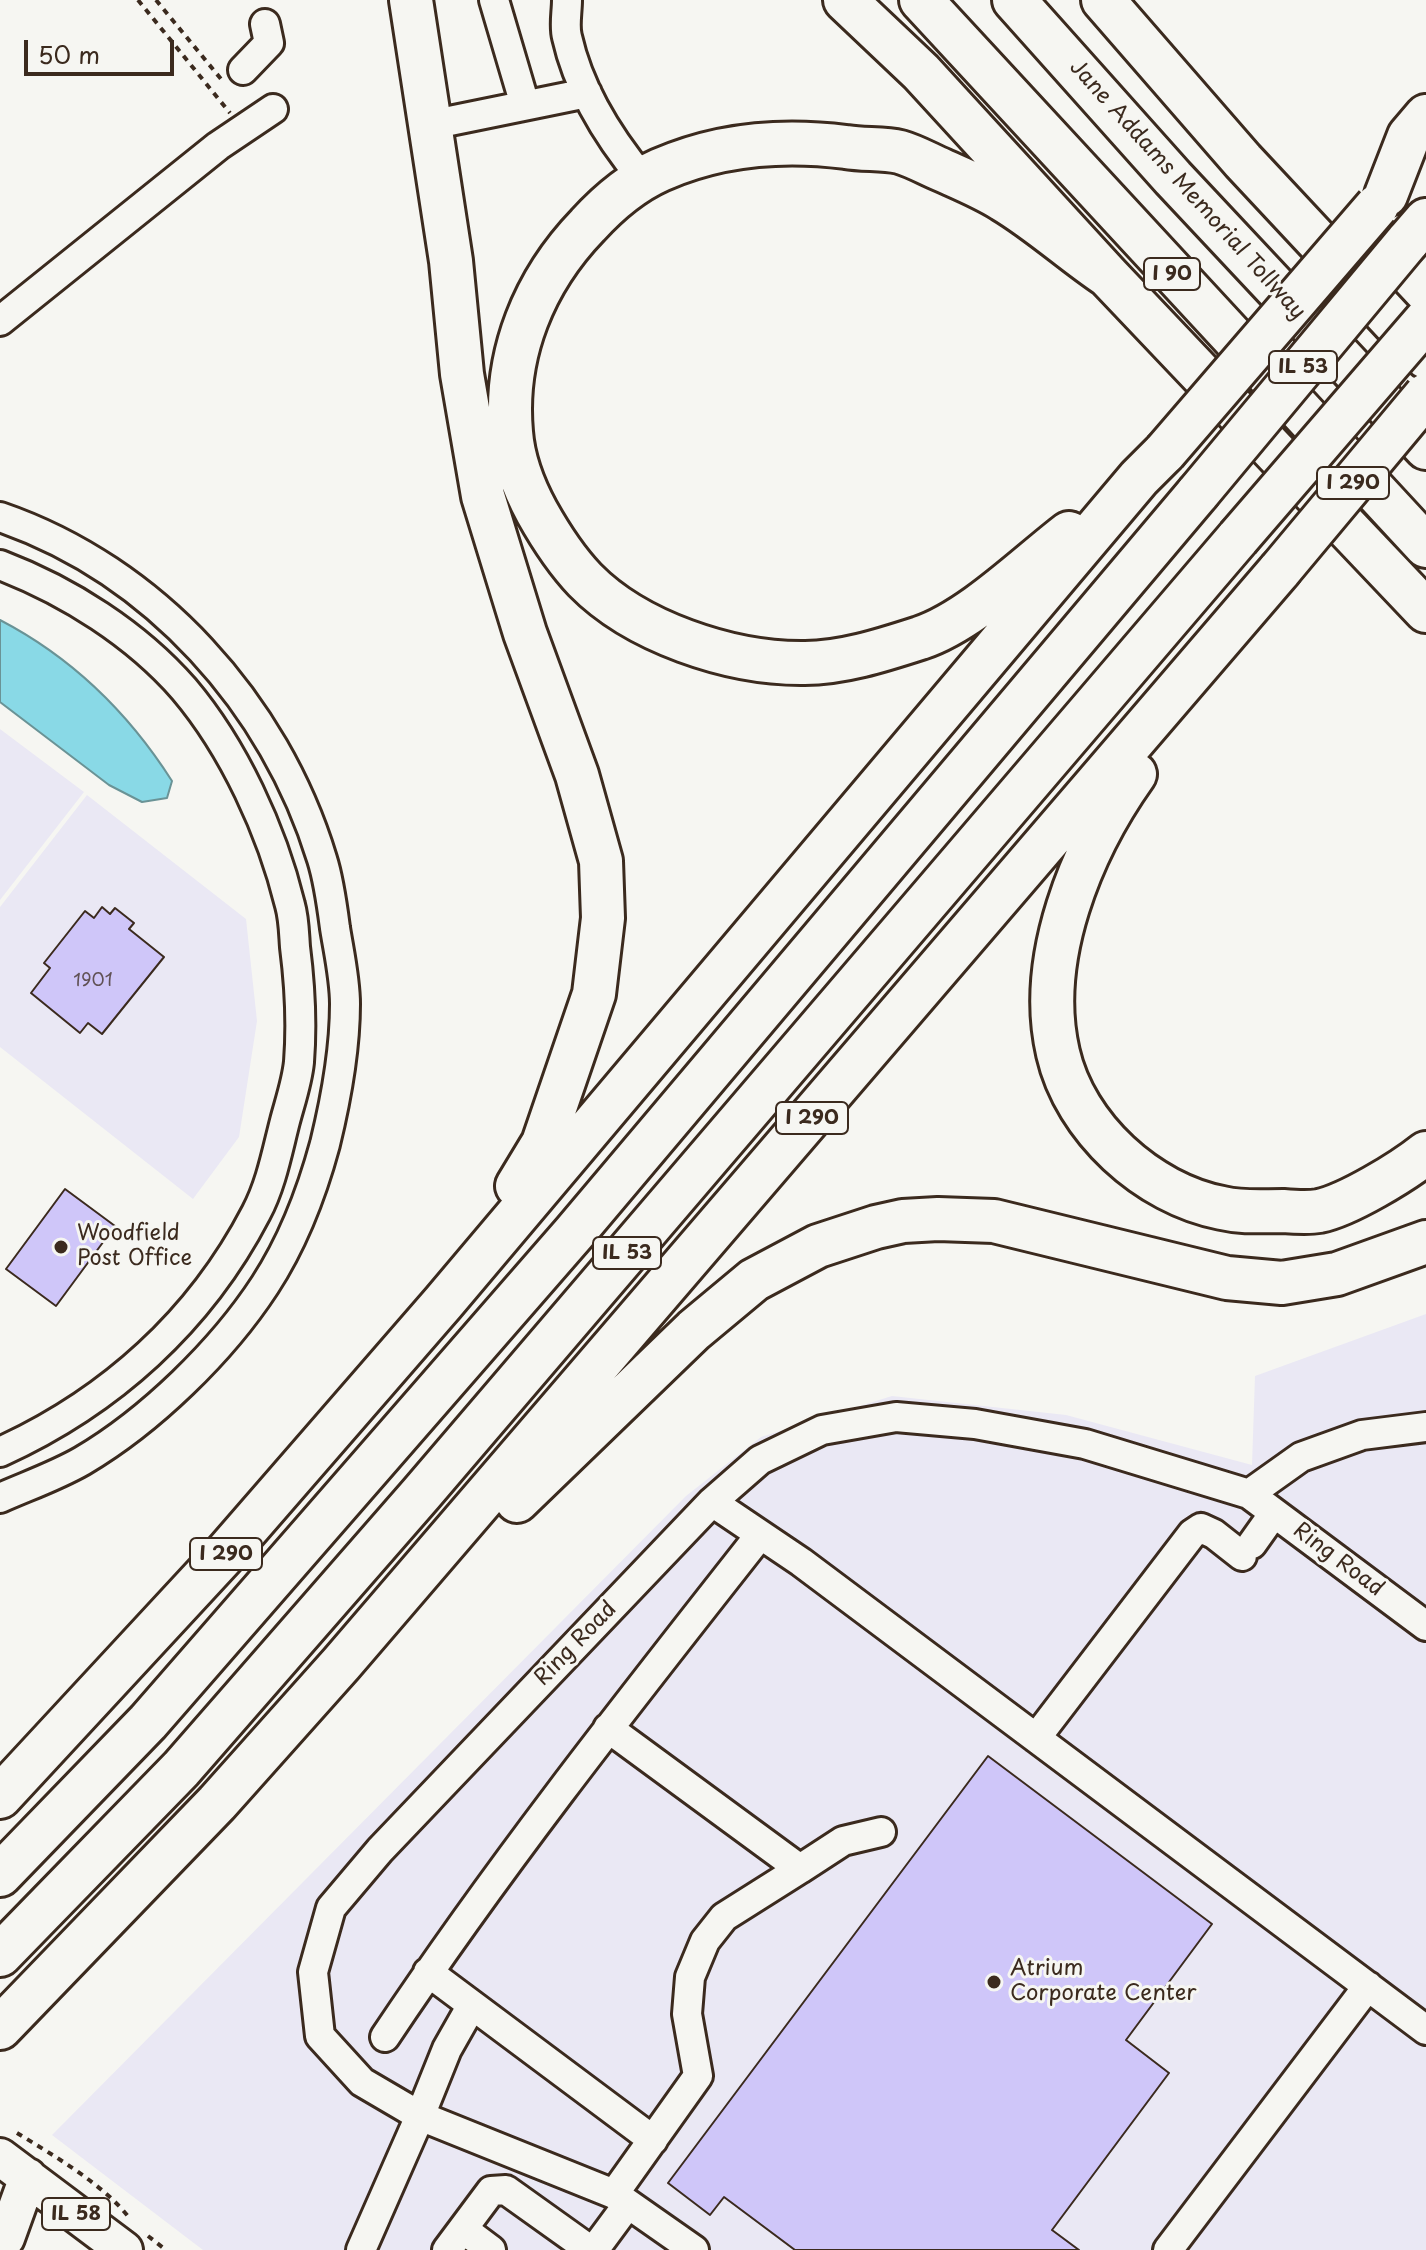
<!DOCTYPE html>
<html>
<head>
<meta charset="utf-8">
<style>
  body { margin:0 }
  #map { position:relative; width:1426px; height:2250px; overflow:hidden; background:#f6f6f2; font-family:"Playpen Sans",sans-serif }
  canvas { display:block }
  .scale { position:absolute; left:24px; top:40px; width:150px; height:36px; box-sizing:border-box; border:4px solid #3b2a1e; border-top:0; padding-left:10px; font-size:24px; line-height:28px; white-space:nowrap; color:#3b2a1e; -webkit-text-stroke:6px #f6f6f2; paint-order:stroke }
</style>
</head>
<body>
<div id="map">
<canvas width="1426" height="2250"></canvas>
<div class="scale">50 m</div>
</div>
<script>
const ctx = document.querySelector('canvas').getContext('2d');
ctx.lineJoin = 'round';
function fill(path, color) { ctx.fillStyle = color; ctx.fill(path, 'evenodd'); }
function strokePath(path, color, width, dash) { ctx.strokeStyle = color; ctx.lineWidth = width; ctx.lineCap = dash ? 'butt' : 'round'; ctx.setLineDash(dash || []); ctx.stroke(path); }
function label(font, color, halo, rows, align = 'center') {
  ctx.font = font + ' "Playpen Sans",sans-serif'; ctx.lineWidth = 6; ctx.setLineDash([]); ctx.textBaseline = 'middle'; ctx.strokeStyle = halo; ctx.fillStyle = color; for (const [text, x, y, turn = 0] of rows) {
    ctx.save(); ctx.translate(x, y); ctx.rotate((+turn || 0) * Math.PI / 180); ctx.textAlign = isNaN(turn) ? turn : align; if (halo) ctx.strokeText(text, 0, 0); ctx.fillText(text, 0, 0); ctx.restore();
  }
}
const built = new Path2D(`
  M0,729L84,792L0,900Z
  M87,795L246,919L257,1021L239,1137L193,1199L0,1047V907Z
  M1426,1314V2250H203L52,2135L686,1496L761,1437L892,1396L1066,1415L1252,1465L1255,1376Z`);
const water = new Path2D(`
  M0,620C73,658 128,712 172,781L167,798L142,802L109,785L0,702Z`);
const building = new Path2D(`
  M102,907L110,914L115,908L134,923L129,929L164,957L102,1034L88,1023L80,1033L31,993L50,968L44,963L85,911L94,918Z
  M65,1189L115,1226L56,1306L6,1269Z
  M988,1756L1212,1924L1126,2040L1169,2073L1052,2230L1079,2250H795L724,2197L710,2215L668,2183Z`);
const path = new Path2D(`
  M138,0L230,113
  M156,0L221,79
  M17,2133C53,2155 106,2186 130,2219
  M148,2236L166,2250`);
const minor = new Path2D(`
  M494,0L525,105
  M567,0C567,12 564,26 567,37C579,91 609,138 643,179
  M243,70L269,43L265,24
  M430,125L587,93
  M0,321L218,146L273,109
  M0,517C154,570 275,704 322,859C329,881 332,905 335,928C339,953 345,979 345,1004C345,1051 336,1099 325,1144C312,1192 293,1242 265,1285C222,1351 150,1421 82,1461C56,1476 27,1486 0,1498
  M0,565C68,591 136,634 184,689C234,748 272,831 290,905C294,919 294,934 295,947C300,986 302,1023 299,1062C297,1082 290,1102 285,1121C277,1152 271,1185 256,1213C200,1321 110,1402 0,1452
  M1249,1494L1301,1457L1362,1435L1426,1427
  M712,1502L801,1562L1426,2030
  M1252,1544L1274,1513
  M608,1728L800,1869L724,1917L705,1941L690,1977L687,2014L698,2076L614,2194
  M1036,1738L1192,1534L1201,1528L1214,1534L1242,1556
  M800,1869L843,1841L881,1832
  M428,1972L653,2140
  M472,2005L447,2049L420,2116L614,2194L694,2250
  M385,2037C501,1863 631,1699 760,1535
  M463,2229L491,2250
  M361,2250L420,2116L362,2082L320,2036L313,1972L331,1908L380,1850L712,1502L760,1460L822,1430L896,1417L975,1424L1085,1444L1249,1494L1426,1626
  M447,2250L491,2191L506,2190L590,2250
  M594,2250L628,2204
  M1168,2250L1368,1986`);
const major = new Path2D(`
  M0,2157L124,2250
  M0,2244L6,2238L28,2177`);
const highway = new Path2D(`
  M411,0L451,261L462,374L483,496L525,633L577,775L601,861L603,918L594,994L543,1143L517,1186
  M845,0L921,72L1108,276L1426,611
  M921,0L1426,546
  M1014,0L1173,178L1426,448
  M1103,0L1243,161L1426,357
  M1386,195L1409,136L1426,116
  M1407,242L1426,220
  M1069,533C1026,566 971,621 920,638C883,650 840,664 801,663C729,663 636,632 585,580C565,559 551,537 537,512C524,488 513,459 511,432C504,354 534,281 588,225C609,202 631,183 660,170C719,144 783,139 846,147C864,150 883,148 900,152C914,156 928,164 942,170C962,179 984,188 1003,200C1040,222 1072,252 1108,276
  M1135,774C1081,850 1036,959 1058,1053C1075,1128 1148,1194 1222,1208C1243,1213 1262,1211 1283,1211C1295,1212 1308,1213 1319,1211C1348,1205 1402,1172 1426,1153
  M517,1501L694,1330L754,1280L818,1246L876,1227L903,1221L938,1219L994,1221L1227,1278L1282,1283L1337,1274L1426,1242
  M0,1797L225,1554L443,1303L1139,478L1165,452
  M0,1875L148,1722L574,1233L1198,493
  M0,1955L181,1769L421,1494L1238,538
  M0,2028L217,1803L341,1664L1280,570`);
const highwayBridge = new Path2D(`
  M1165,452L1377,206
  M1198,493L1407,242
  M1238,538L1426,320
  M1280,570L1426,395`);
const markers = [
  [61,1247,8,"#3b2a1e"],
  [994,1982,8,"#3b2a1e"]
];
const numberNames = [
  ["1901",93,981]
];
const shields = [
  [1172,274,56],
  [1303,367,68],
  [1353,483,72],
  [812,1118,72],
  [627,1253,68],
  [226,1554,72],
  [76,2214,68]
];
const shieldNames = [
  ["I 90",1172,274],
  ["IL 53",1303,367],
  ["I 290",1353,483],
  ["I 290",812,1118],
  ["IL 53",627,1253],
  ["I 290",226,1554],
  ["IL 58",76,2214]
];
const streetNames = [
  ["Jane Addams Memorial Tollway",1187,190,48],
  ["Ring Road",1338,1560,37],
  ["Ring Road",576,1644,-46]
];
const poiNames = [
  ["Woodfield",77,1234],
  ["Post Office",77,1259],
  ["Atrium",1010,1969],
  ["Corporate Center",1010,1994]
];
fill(built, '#eae8f4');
fill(water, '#89d9e6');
strokePath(water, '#6a9396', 2);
fill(building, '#cfc6f9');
strokePath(building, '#3b2a1e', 2);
strokePath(minor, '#3b2a1e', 34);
strokePath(major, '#3b2a1e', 42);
strokePath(highway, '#3b2a1e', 48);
strokePath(path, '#3b2a1e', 4, [6, 6]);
strokePath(minor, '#f6f6f2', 28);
strokePath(major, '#f6f6f2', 36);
strokePath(highway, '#f6f6f2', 42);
strokePath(highwayBridge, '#3b2a1e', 48, []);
strokePath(highwayBridge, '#f6f6f2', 42);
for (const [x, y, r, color] of markers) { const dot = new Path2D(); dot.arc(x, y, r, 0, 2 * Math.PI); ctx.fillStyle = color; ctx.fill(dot); strokePath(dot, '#f6f6f2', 3); }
label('18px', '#605155', null, numberNames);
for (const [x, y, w] of shields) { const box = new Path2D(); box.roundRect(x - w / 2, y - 16, w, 32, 6); ctx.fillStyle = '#f6f6f2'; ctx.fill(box); strokePath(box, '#3b2a1e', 2); }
label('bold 20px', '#3b2a1e', null, shieldNames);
label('22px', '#3b2a1e', '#f6f6f2', streetNames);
label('22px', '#3b2a1e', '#f6f6f2', poiNames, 'left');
</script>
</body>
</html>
